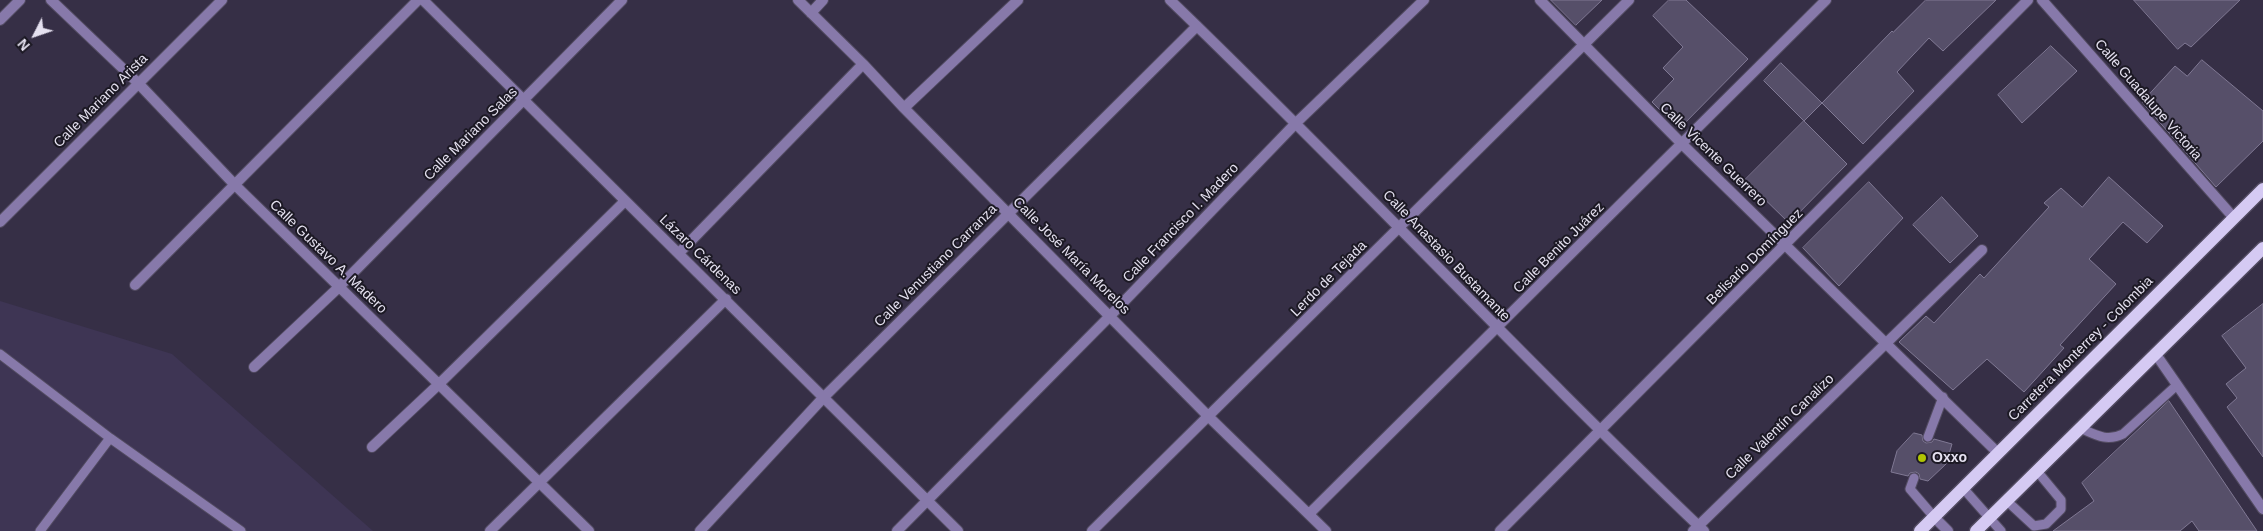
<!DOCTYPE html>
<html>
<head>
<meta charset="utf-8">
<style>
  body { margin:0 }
  #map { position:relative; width:2263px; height:531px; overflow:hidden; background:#362f46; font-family:Helvetica,sans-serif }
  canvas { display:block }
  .north { position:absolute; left:10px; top:10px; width:50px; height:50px; -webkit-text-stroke:4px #1c1924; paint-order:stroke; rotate:229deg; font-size:14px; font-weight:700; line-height:20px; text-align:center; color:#e5e1f0 }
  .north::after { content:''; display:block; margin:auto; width:18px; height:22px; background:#e5e1f0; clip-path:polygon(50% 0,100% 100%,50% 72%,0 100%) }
</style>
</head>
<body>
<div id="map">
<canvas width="2263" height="531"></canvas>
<div class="north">N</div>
</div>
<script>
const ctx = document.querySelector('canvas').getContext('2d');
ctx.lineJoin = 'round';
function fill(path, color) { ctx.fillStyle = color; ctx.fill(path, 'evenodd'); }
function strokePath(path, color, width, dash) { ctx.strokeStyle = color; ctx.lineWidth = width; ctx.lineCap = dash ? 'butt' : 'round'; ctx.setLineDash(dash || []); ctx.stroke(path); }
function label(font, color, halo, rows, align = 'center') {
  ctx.font = font + ' Helvetica,sans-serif'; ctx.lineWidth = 4; ctx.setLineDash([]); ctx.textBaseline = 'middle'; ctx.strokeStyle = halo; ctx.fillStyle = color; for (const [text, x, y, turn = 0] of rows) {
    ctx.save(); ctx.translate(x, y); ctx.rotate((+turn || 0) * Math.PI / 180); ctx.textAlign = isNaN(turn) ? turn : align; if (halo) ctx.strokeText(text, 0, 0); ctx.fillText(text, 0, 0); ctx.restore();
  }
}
const built = new Path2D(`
  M0,301L172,354L373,531H0Z`);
const building = new Path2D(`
  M1551,0H1602L1576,25Z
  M1669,0H1686L1748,59L1679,129L1652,102L1674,79L1663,68L1683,47L1653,16Z
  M1926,0H1996L1943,51L1929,38L1897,72L1914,91L1863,144L1822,103L1892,31L1893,32Z
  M2134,0H2240L2191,47L2185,43L2178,49Z
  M2051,46L2077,71L2022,123L1998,95Z
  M2202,60L2263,111V141L2216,187L2142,102L2175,66L2187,76Z
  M1781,63L1822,103L1804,121L1764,81Z
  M1804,121L1847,164L1789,223L1745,180Z
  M2109,177L2163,226L2147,243L2123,222L2089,259L2116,284L2060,345L2064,348L2024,392L1987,359L1953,390L1899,342L1926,316L1934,323L1980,274L1984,278L2049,207L2044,203L2061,188L2082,207Z
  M1869,182L1903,218L1839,286L1803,248Z
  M1942,197L1978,236L1950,263L1913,225Z
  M2263,304V457L2227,407L2237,398L2226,384L2246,368L2222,336Z
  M2169,401L2257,531H2199L2192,521L2180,531H2053L2094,501L2082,483Z
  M1914,433L1922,435L1923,441L1926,443L1932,442L1934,439L1952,444L1946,464L1928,481L1920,479L1919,474L1916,472L1910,473L1908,476L1891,472L1897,451Z`);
const service = new Path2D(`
  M0,354L110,438L241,531
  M2080,428C2096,435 2107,442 2123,434L2177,385
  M1928,437L1943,397
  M1914,478L1910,489L1934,517
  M1963,488L2001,531
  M2007,501L2034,526L2046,524L2061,509V500L2037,471
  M40,531L110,438`);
const minor = new Path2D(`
  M51,0L138,83L235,185L589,531
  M423,0L958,531
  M798,0L863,64L904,108L1209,417L1326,531
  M1170,0C1351,174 1522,358 1704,531
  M1540,0L1683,145L1998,453
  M2042,0L2234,218
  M811,13L823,0
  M0,20L20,0
  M904,108L1018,0
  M0,222L222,0
  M679,253L863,64
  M135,285L418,0
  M2155,353L2263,509
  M254,367L339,287L622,0
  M372,447L439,384L625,201
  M1309,514L1826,0
  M1934,517L1948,531
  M490,531L726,299
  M700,531L823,398L1197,26
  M897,531L1110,316L1296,123L1424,0
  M1092,531L1629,0
  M1500,531L2028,0
  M1693,531L1982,250`);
const primary = new Path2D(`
  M1920,531L2263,189
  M1976,531L2263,248`);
const markers = [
  [1922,458,5,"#b0c503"]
];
const streetNames = [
  ["Calle Guadalupe Victoria",2148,100,49],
  ["Calle Mariano Arista",101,101,-45],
  ["Calle Mariano Salas",471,134,-45],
  ["Calle Vicente Guerrero",1713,155,44],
  ["Calle Francisco I. Madero",1181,223,-46],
  ["Calle Benito Juárez",1559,248,-45],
  ["Lázaro Cárdenas",700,255,44],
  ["Calle José María Morelos",1071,256,45],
  ["Calle Anastasio Bustamante",1446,256,46],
  ["Calle Gustavo A. Madero",328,257,44],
  ["Belisario Domínguez",1755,257,-45],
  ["Calle Venustiano Carranza",936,266,-45],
  ["Lerdo de Tejada",1329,279,-45],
  ["Carretera Monterrey - Colombia",2081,349,-45],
  ["Calle Valentín Canalizo",1780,427,-44]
];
const poiNames = [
  ["Oxxo",1932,458]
];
fill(built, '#3e3554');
fill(building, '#564f69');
strokePath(building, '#807994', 1);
strokePath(service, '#524b61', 11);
strokePath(minor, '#524b61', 12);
strokePath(primary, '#524b61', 15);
strokePath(service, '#8779aa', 9);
strokePath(minor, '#8779aa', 10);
strokePath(primary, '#d5caf3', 12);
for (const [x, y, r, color] of markers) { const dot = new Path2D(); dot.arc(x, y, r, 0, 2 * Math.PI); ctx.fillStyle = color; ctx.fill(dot); strokePath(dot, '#1c1924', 2); }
label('14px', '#e5e1f0', '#1c1924', streetNames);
label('bold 14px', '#e5e1f0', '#1c1924', poiNames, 'left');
</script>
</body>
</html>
